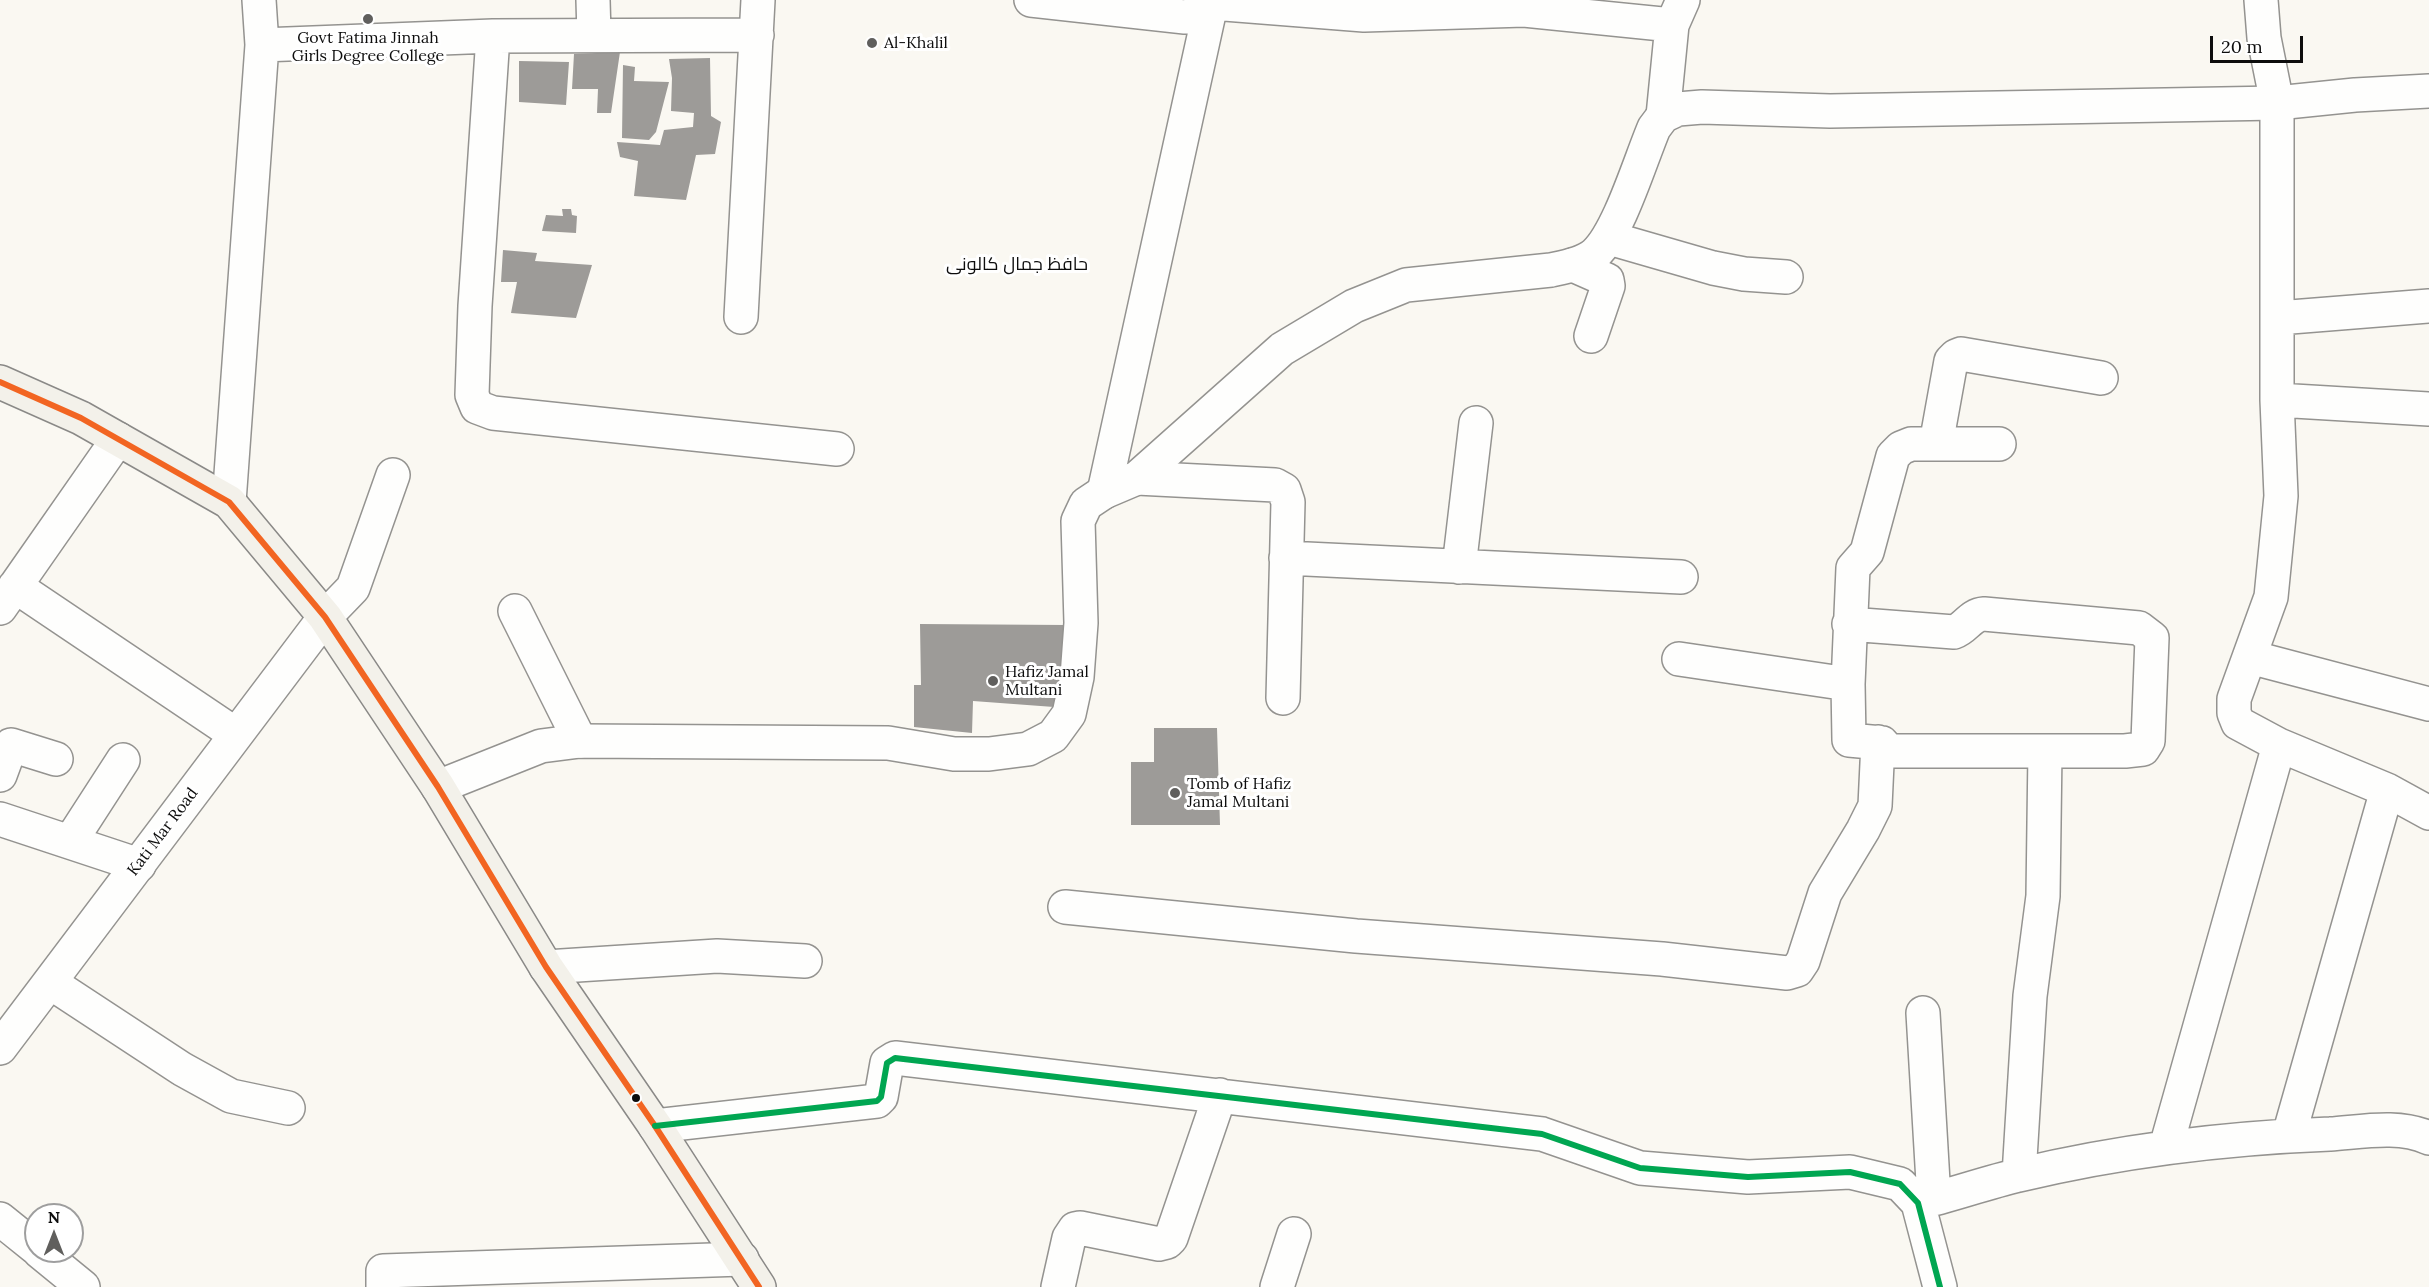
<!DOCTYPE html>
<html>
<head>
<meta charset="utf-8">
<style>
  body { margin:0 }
  #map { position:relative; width:2429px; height:1287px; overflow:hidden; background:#faf8f2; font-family:Lora,serif }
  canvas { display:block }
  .north { position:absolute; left:24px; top:1203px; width:60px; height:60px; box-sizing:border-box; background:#fff; border:2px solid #9e9e9e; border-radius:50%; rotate:0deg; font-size:16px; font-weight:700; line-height:24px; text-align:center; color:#0d0d0d }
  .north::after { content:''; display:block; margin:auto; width:21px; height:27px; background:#605f5d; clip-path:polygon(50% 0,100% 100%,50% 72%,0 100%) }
  .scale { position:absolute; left:2210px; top:36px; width:93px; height:27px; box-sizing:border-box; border:3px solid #0d0d0d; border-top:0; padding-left:8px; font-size:18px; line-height:21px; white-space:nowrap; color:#0d0d0d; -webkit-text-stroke:4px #fff; paint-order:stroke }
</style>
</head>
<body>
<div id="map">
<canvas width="2429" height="1287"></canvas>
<div class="north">N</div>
<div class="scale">20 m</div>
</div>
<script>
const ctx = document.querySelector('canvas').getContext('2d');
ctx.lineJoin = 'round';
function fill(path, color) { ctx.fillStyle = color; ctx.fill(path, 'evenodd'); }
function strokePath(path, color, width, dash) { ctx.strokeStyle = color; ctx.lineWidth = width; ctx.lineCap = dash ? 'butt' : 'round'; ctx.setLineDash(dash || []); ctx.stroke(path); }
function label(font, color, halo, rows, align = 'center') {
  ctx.font = font + ' Lora,Cairo,serif'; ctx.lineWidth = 6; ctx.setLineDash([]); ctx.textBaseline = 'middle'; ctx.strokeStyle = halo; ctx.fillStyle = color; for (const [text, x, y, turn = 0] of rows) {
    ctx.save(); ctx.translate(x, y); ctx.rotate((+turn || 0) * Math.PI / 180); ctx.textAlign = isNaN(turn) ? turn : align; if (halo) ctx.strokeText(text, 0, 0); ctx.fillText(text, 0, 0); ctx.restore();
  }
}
const building = new Path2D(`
  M620,52L611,113H597L598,89H572L574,54Z
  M710,58L711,116L721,122L715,154L696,155L686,200L634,196L638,161L620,157L617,142L660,145L664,130L693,127L694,113L671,111L672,78L669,59Z
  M519,61L569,62L566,105L519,102Z
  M623,65L635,67L634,81L669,82L656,132L649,140L622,138Z
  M562,209H571L572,215L577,216L576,233L542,231L546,215L563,216Z
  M503,250L537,253L535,261L592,265L576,318L511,313L517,282H501Z
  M920,624L1066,625L1067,678L1054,707L973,701L972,733L914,727V685H921Z
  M1154,728H1217L1220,825H1131V762H1154Z`);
const minor = new Path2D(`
  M593,0L594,35
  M1031,0L1185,17L1200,13L1212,3L1364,15L1524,10L1672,25
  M2261,0L2264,38L2277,103V400L2281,496L2271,597L2234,699V713L2238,723L2279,745L2387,790L2429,813
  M493,36L475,306L472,395L477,407L493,413L837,449
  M262,45L493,36L757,35
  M1663,116L1672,25L1683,0
  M1609,238L1713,268L1744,274L1786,277
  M1573,265L1607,280L1608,286L1591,336
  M741,317L758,0
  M2278,318L2429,306
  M2277,400L2429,409
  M1936,444L1951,361L1956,356L1961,354L2101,378
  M1137,478L1275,485L1284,490L1288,502L1283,698
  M1104,492L1212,0
  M229,502L262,45L259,0
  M1286,558L1681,577
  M1459,567L1476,423
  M15,586L235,734
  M0,608L118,439
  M515,611L580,741
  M325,617L353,588L393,475
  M1849,624L1954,632C1966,628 1970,615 1984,614L2139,628L2152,638L2148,741L2143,749L2125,751H1889L1882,743L1849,740L1848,684L1853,568L1867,552L1893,456L1901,448L1911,444H1999
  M2250,657L2429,704
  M1679,659L1848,684
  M0,775L11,745L56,759
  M0,819L139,865
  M70,842L123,760
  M1065,907L1356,936L1662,959L1787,973L1797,970L1803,961L1825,893L1863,830L1875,806L1878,742
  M546,967L717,956L805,961
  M51,983L182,1069L231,1096L288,1108
  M1923,1013L1934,1199
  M655,1126L877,1101L881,1097L887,1063L895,1058L1542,1134L1640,1168L1748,1177L1850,1172L1900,1184L1918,1203L1940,1287
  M2289,1135L2387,790
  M2166,1147L2279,745
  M2019,1175L2030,996L2043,896L2045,751
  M1918,1203C1952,1195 1985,1183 2019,1175C2119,1151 2227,1138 2330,1134C2361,1132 2399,1124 2429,1138
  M0,1219L36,1248
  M39,1251L83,1287
  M383,1287V1271L742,1259
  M1058,1287L1069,1238L1075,1229L1080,1228L1159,1244L1167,1242L1171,1238L1220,1095
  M1277,1287L1294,1234`);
const tertiary = new Path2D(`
  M438,787L541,746L580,741L888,743L954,754H989L1028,749L1053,736L1069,714L1077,677L1081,623L1078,521L1086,504L1104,492L1137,478L1282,349L1354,306L1406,285L1551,270C1565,267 1583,264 1595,254C1619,232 1640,161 1654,128L1663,116L1678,109L1702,107L1830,111L2277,103L2355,95L2429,91
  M0,1048L325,617`);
const secondary = new Path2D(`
  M0,382L81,418L229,502L325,617L438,787L546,967L655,1126L759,1287`);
const bus1 = new Path2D(`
  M0,382L81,418L229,502L325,617L438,787L546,967L655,1126L759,1287`);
const bus2 = new Path2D(`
  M655,1126L877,1101L881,1097L887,1063L895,1058L1542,1134L1640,1168L1748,1177L1850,1172L1900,1184L1918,1203L1940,1287`);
const markers = [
  [368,19,6,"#605f5d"],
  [872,43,6,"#605f5d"],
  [993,681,6,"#605f5d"],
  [1175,793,6,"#605f5d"],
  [636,1098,5,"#0d0d0d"]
];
const poiNames = [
  ["Govt Fatima Jinnah",368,38,"center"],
  ["Girls Degree College",368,56,"center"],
  ["Al-Khalil",884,43],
  ["Hafiz Jamal",1005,672],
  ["Multani",1005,690],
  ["Tomb of Hafiz",1187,784],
  ["Jamal Multani",1187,802]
];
const streetNames = [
  ["Kati Mar Road",163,832,-53]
];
const neighbourhoodNames = [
  ["حافظ جمال کالونی",1017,265]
];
fill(building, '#9d9b98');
strokePath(minor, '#949390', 36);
strokePath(tertiary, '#949390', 36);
strokePath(secondary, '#8a8987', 36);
strokePath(minor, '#fefefd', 33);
strokePath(tertiary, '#fefefd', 33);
strokePath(secondary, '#f3f1ea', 33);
strokePath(bus1, '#f26522', 6);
strokePath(bus2, '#00a651', 6);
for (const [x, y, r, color] of markers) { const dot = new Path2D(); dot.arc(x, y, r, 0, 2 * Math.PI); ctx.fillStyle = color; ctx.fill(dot); strokePath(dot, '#fff', 2); }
label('16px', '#0d0d0d', '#fff', poiNames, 'left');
label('16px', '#0d0d0d', '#fff', streetNames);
label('18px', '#0d0d0d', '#fff', neighbourhoodNames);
</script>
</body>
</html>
